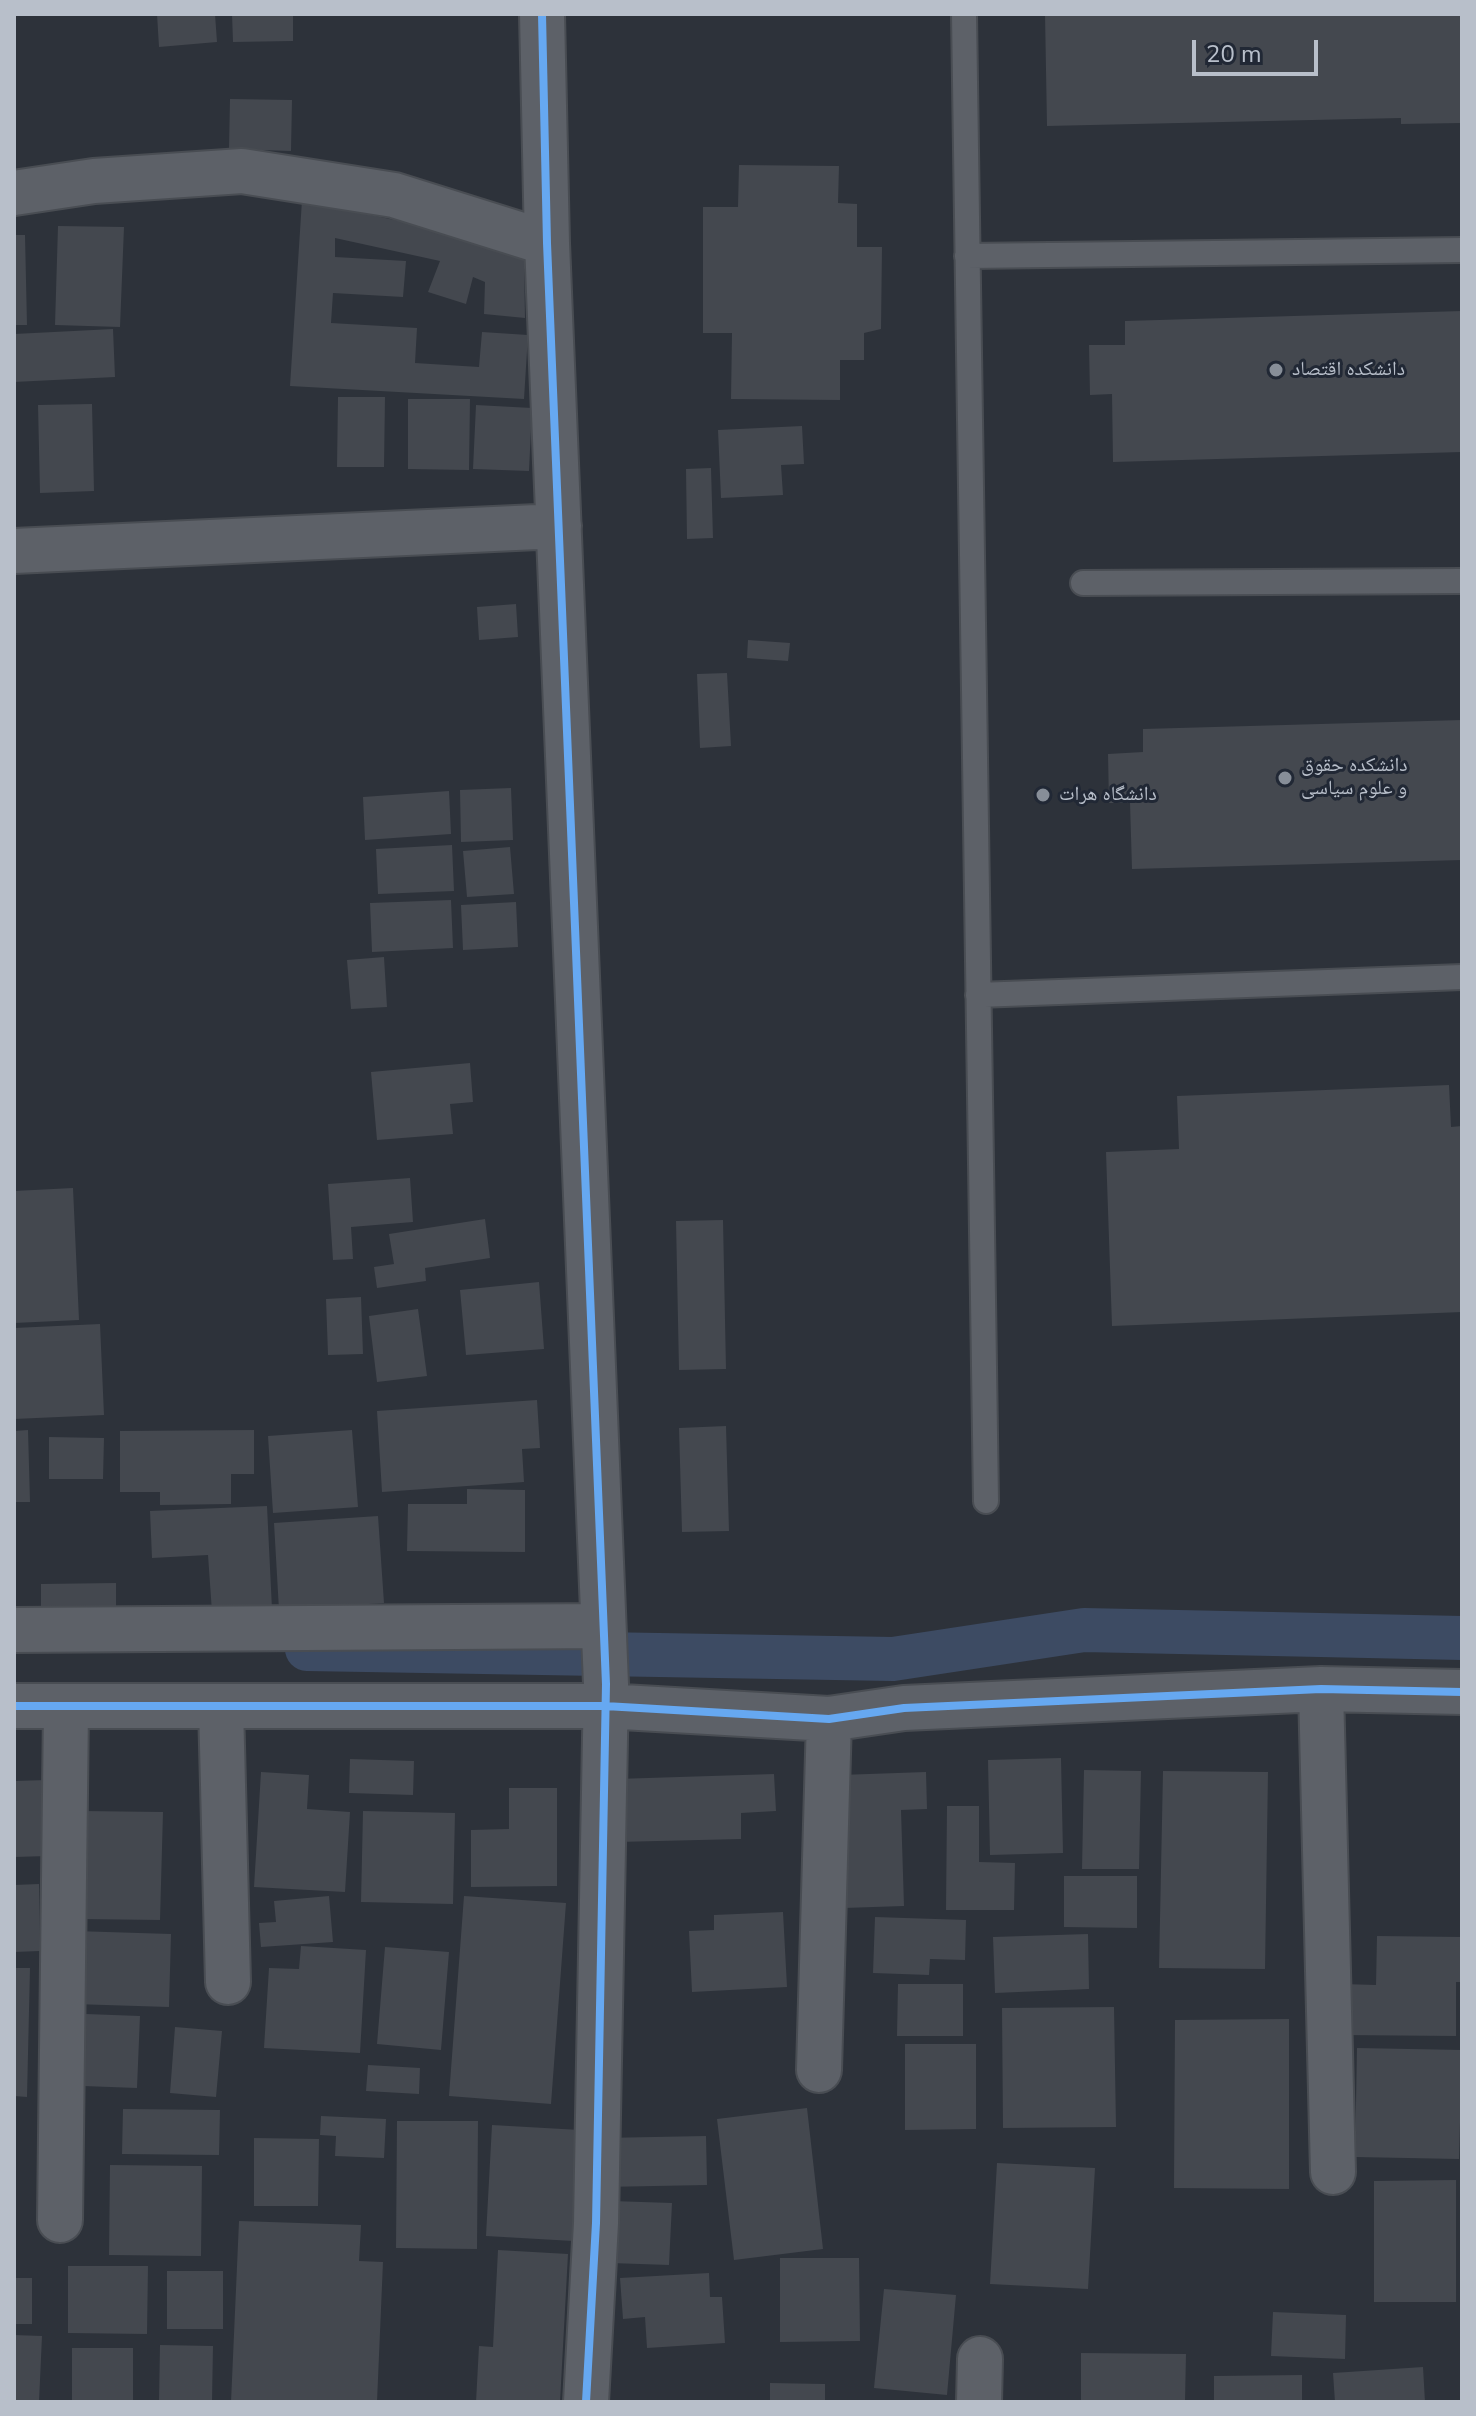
<!DOCTYPE html>
<html>
<head>
<meta charset="utf-8">
<style>
  body { margin:0 }
  #map { position:relative; width:1476px; height:2416px; overflow:hidden; background:#2d323a; font-family:"Nunito Sans",sans-serif }
  canvas { display:block }
  .frame { position:absolute; inset:0; border:16px solid #b8bfca; pointer-events:none }
  .scale { position:absolute; left:1192px; top:40px; width:126px; height:36px; box-sizing:border-box; border:4px solid #b8bfca; border-top:0; padding-left:10px; font-size:24px; line-height:28px; white-space:nowrap; color:#b8bfca; -webkit-text-stroke:6px #212835; paint-order:stroke }
</style>
</head>
<body>
<div id="map">
<canvas width="1476" height="2416"></canvas>
<div class="frame"></div>
<div class="scale">20 m</div>
</div>
<script>
const ctx = document.querySelector('canvas').getContext('2d');
ctx.lineJoin = 'round';
function strokePath(path, color, width, dash) { ctx.strokeStyle = color; ctx.lineWidth = width; ctx.lineCap = dash ? 'butt' : 'round'; ctx.setLineDash(dash || []); ctx.stroke(path); }
function fill(path, color) { ctx.fillStyle = color; ctx.fill(path, 'evenodd'); }
function label(font, color, halo, rows, align = 'center') {
  ctx.font = font + ' "Nunito Sans","Noto Naskh Arabic",sans-serif'; ctx.lineWidth = 6; ctx.setLineDash([]); ctx.textBaseline = 'middle'; ctx.strokeStyle = halo; ctx.fillStyle = color; for (const [text, x, y, turn = 0] of rows) {
    ctx.save(); ctx.translate(x, y); ctx.rotate((+turn || 0) * Math.PI / 180); ctx.textAlign = isNaN(turn) ? turn : align; if (halo) ctx.strokeText(text, 0, 0); ctx.fillText(text, 0, 0); ctx.restore();
  }
}
const canal = new Path2D(`
  M307,1649L893,1659L1084,1630L1462,1638`);
const building = new Path2D(`
  M157,14H215L217,42L159,47Z
  M232,14H293V41L233,42Z
  M1045,14H1462V123L1401,124V118L1047,126Z
  M230,99L292,100L291,151L229,149Z
  M739,165L839,166L838,203L857,204V247H882L881,329L864,333V360H840V400L731,399L732,333H703V207H738Z
  M302,200L436,229L524,259L525,318L484,314L485,282L473,277L466,304L428,292L440,261L335,238V257L406,261L403,297L333,293L331,323L417,328L415,363L479,367L482,332L528,335L524,399L290,386Z
  M58,226L124,227L120,327L55,325Z
  M14,235H25L27,325H14Z
  M1462,311V452L1113,462L1112,394L1090,395L1089,345H1125V321Z
  M113,329L115,377L14,382V334Z
  M338,397H385L384,467H337Z
  M408,399H470L469,470L408,469Z
  M92,404L94,491L40,493L38,405Z
  M476,405L532,408L529,471L473,469Z
  M802,426L804,464L781,465L783,495L721,498L718,430Z
  M711,468L713,538L687,539L686,469Z
  M516,604L518,637L479,640L477,607Z
  M748,640L790,643L788,661L747,658Z
  M727,673L731,746L700,748L697,674Z
  M1462,720V860L1132,869L1130,803H1109L1108,754L1143,752V729Z
  M511,788L513,840L461,842L460,790Z
  M449,791L451,834L365,840L363,797Z
  M452,845L454,891L378,894L376,849Z
  M510,847L514,894L467,897L463,851Z
  M451,900L453,948L372,952L370,903Z
  M516,902L518,947L463,950L461,905Z
  M384,957L387,1007L351,1009L347,960Z
  M470,1063L473,1102L450,1104L453,1134L377,1140L371,1072Z
  M1449,1085L1451,1127L1462,1126V1312L1112,1326L1106,1152L1179,1149L1177,1096Z
  M410,1178L413,1222L351,1227L353,1259L333,1260L328,1184Z
  M73,1188L79,1320L14,1323V1191Z
  M485,1219L490,1258L425,1268L426,1281L377,1288L374,1267L394,1264L389,1234Z
  M723,1220L726,1369L679,1370L676,1221Z
  M539,1282L544,1349L466,1355L460,1290Z
  M361,1297L363,1354L328,1355L326,1299Z
  M418,1309L427,1376L377,1382L369,1316Z
  M100,1324L104,1415L14,1419V1328Z
  M537,1400L540,1448L522,1449L524,1482L382,1492L377,1411Z
  M726,1426L729,1531L682,1532L679,1428Z
  M28,1430L30,1502H14V1431Z
  M254,1430V1474H231V1504L160,1505V1492H120V1431Z
  M352,1430L358,1507L273,1513L268,1436Z
  M49,1437L104,1438L103,1479H49Z
  M467,1489L525,1490V1552L407,1551L408,1504H467Z
  M267,1506L272,1609L212,1612L208,1555L152,1558L150,1511Z
  M378,1516L384,1603L279,1610L274,1523Z
  M116,1583V1617H41V1584Z
  M1061,1758L1063,1853L990,1855L988,1760Z
  M350,1759L414,1761L413,1795L349,1793Z
  M1084,1770L1141,1771L1139,1869H1082Z
  M1163,1771L1268,1772L1265,1969L1159,1968Z
  M261,1772L309,1775L307,1809L350,1812L345,1892L254,1887Z
  M926,1772L927,1809L901,1810L904,1906L844,1908L840,1775Z
  M774,1774L776,1811L741,1813V1839L617,1842L616,1779Z
  M47,1780L48,1856L14,1857V1781Z
  M509,1788H557V1886L471,1887V1830L509,1829Z
  M947,1806H979V1862L1015,1863L1014,1910H946Z
  M82,1811L163,1812L160,1920L80,1919Z
  M363,1811L455,1813L453,1904L361,1902Z
  M1064,1876H1137V1928L1064,1927Z
  M39,1884L40,1951L14,1952V1885Z
  M329,1896L333,1942L261,1947L259,1923L276,1922L274,1901Z
  M464,1896L566,1903L551,2104L449,2096Z
  M783,1912L787,1987L692,1992L689,1931L714,1930V1915Z
  M875,1917L966,1920L965,1960L930,1959L929,1975L873,1973Z
  M75,1931L171,1934L169,2007L73,2004Z
  M1088,1934L1089,1989L995,1993L993,1937Z
  M1377,1936L1462,1937V1982H1456V2036L1341,2035L1342,1984L1376,1985Z
  M301,1946L366,1950L360,2053L264,2048L269,1968L299,1969Z
  M385,1947L449,1952L441,2050L377,2044Z
  M14,1968H30L27,2097L14,2096Z
  M898,1984H963V2036H897Z
  M1114,2007L1116,2127L1003,2128L1002,2008Z
  M86,2014L140,2016L137,2088L83,2086Z
  M1289,2019V2189L1174,2188L1175,2020Z
  M175,2027L222,2031L216,2097L170,2093Z
  M905,2044H976V2129L905,2130Z
  M1357,2048L1462,2050L1459,2159L1355,2157Z
  M368,2065L420,2068L419,2094L366,2091Z
  M807,2108L823,2249L734,2260L717,2119Z
  M123,2109L220,2110L219,2155L122,2154Z
  M321,2116L386,2119L384,2158L335,2156L336,2136L320,2135Z
  M397,2121H478L477,2249L396,2248Z
  M492,2125L580,2130L573,2241L486,2236Z
  M706,2136L707,2185L603,2187L602,2138Z
  M254,2138L319,2139L318,2206H254Z
  M997,2163L1095,2168L1088,2289L990,2284Z
  M110,2165L202,2166L201,2256L109,2255Z
  M1456,2180V2302H1374V2181Z
  M612,2201L672,2203L669,2265L610,2263Z
  M239,2221L361,2225L359,2261L383,2262L377,2402H231Z
  M498,2250L568,2254L560,2402H476L479,2346L493,2347Z
  M780,2258H859L860,2341L780,2342Z
  M68,2266H148L147,2334L68,2333Z
  M167,2271H223V2329H167Z
  M709,2273L710,2297H722L725,2343L647,2348L645,2317L623,2319L620,2278Z
  M14,2278H32V2324H14Z
  M884,2289L956,2295L947,2395L874,2388Z
  M1273,2312L1346,2315L1345,2359L1271,2356Z
  M14,2335L42,2336L39,2402H14Z
  M160,2345L213,2346L212,2402H159Z
  M72,2348H133V2402H72Z
  M1081,2353L1186,2354L1185,2402H1081Z
  M1423,2367L1425,2402H1335L1333,2373Z
  M1302,2375V2402H1214V2376Z
  M770,2383L825,2384V2402H770Z`);
const lane = new Path2D(`
  M964,14L986,1501
  M967,256L1462,250
  M1083,583L1462,581
  M978,995L1462,977`);
const street = new Path2D(`
  M542,14L547,243L606,1684L596,2223L586,2402
  M14,193L94,181L242,171L394,195L547,243
  M14,551L559,526
  M14,1630L602,1626
  M1321,1689L1333,2172
  M14,1706H605L829,1719L904,1708L1321,1689L1462,1692
  M221,1706L228,1982
  M819,2070L829,1719
  M60,2220L66,1708
  M979,2402L980,2359`);
const cycleway = new Path2D(`
  M542,14L547,243L606,1684L596,2223L586,2402
  M14,1706H605L829,1719L904,1708L1321,1689L1462,1692`);
const markers = [
  [1276,370,8,"#878e98"],
  [1285,778,8,"#878e98"],
  [1043,795,8,"#878e98"]
];
const poiNames = [
  ["دانشکده اقتصاد",1292,370],
  ["دانشکده حقوق",1301,766],
  ["و علوم سیاسی",1301,789],
  ["دانشگاه هرات",1059,795]
];
strokePath(canal, '#3d4b63', 44);
fill(building, '#44484f');
strokePath(lane, '#494d53', 28);
strokePath(street, '#494d53', 48);
strokePath(lane, '#5d6168', 24);
strokePath(street, '#5d6168', 44);
strokePath(cycleway, '#66a8f1', 8);
for (const [x, y, r, color] of markers) { const dot = new Path2D(); dot.arc(x, y, r, 0, 2 * Math.PI); ctx.fillStyle = color; ctx.fill(dot); strokePath(dot, '#212835', 3); }
label('20px', '#b8bfca', '#212835', poiNames, 'left');
</script>
</body>
</html>
